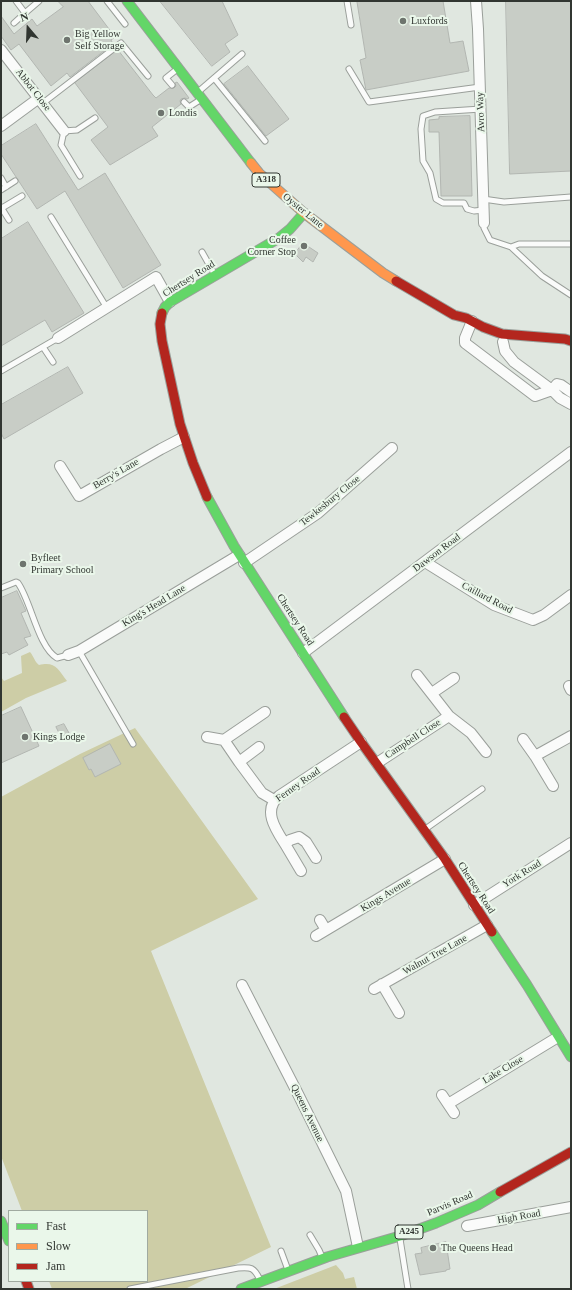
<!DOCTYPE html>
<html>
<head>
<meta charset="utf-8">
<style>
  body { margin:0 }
  #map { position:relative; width:572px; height:1290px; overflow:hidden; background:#e0e7e0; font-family:"Times New Roman",serif }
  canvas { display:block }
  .frame { position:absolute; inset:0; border:2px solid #313631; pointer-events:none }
  .legend { position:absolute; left:8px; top:1210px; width:140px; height:72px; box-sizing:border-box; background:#eaf7ea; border:1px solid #a0aaa0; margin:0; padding:5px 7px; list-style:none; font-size:12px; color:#313631 }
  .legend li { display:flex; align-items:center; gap:8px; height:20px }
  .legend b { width:20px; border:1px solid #a0aaa0 }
  .north { position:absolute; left:8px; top:8px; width:40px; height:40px; -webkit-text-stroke:3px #eaf7ea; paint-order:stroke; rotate:341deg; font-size:11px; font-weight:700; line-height:16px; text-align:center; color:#313631 }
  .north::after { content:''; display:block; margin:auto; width:14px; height:18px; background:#313631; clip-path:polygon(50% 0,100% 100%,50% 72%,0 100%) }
</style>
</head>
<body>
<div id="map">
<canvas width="572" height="1290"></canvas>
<div class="frame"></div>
<ul class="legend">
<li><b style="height:5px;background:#63d668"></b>Fast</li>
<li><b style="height:5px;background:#ff974d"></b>Slow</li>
<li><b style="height:5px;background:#b3261e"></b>Jam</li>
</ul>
<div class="north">N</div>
</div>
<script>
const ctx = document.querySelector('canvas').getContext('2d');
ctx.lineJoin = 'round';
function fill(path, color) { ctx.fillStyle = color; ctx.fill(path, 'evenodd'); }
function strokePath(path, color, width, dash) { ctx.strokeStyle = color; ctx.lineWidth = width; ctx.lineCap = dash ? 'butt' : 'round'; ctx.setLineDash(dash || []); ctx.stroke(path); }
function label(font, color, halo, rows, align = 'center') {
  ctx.font = font + ' "Times New Roman",serif'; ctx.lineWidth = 4; ctx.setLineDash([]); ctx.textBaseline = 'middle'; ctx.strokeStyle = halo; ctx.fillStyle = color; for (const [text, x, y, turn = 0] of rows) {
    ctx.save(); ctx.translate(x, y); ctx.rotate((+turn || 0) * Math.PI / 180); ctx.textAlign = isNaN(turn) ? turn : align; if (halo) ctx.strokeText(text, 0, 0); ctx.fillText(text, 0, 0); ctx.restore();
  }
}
const green = new Path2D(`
  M30,652C34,657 35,662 39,665C55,661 58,669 67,681L26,698L1,712V677L4,681L22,673L21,656Z
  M135,728L258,899L151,951L271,1247L185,1289H52L49,1281H147V1211H22L1,1156V797L80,754Z
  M336,1265L343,1273L345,1279L354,1277L357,1289H274Z`);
const building = new Path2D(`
  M58,1H88L115,37L111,40L113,44L70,77L67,73L51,86L19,44L11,50L1,36V16L14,34L32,19L37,26L63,7Z
  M160,1H222L238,35L225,44L230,52L212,66Z
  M363,1H443L450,43L463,41L469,71L366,90L360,60L366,58L357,2Z
  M506,1H571V171L510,174Z
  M118,50L153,95L156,98L169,88H174L176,86L175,83L177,82L189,98L187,99L185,98L181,99L180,101L181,104L152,127L158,136L110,165L91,140L108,127L75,83Z
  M248,66L289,119L266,136L224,84Z
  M470,116L472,196H441L439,132H429V120L439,119V117Z
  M36,124L78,190L105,173L161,265L123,288L65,191L37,209L1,154V146Z
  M28,222L84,313L52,332L45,320L1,346V239Z
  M303,243L318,253L313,262L306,257L303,262L295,254Z
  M68,367L83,393L4,439L1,433V405Z
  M17,591L26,611L21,613L31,636L24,638L28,645L9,655L7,652L1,654V598Z
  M21,707L39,746L1,763V716Z
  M64,724L69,733L61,737L56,727Z
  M110,744L121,764L95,777L91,769L89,770L83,758Z
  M446,1242L450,1269L446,1270V1271L420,1275L415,1254L422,1253L421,1248Z`);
const lane = new Path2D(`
  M16,1L25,13L39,1
  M107,1L125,24
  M347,1L351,25
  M14,23L25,13
  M349,69L369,102L480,87
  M214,78L265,141
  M172,85L166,78L176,70
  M198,92L242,54
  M184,102L189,107L200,100
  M43,103L121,43L148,76
  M481,109L435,112L423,116L421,129L423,161L430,173L436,199L443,203H464L467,209L474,211L484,210
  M80,176L61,145L64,131L77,130L95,118
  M1,178L6,187
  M1,190L15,181
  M483,199L504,202L571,197
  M1,207L9,220
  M2,208L22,196
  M51,217L107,308
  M484,223V228L490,240L511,247
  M571,244H519L511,247L542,276L571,295
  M202,252L215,275
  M43,347L53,362
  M1,371L58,338
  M1,588L16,582L18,583C31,601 38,647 57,658L68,655
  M79,651L133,744
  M424,830L482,789
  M310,1235L319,1250L322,1257
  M400,1239L408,1289
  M281,1251L288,1270
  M130,1289L238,1268C251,1267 254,1267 260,1280`);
const street = new Path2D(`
  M476,1L478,29L484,223
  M1,50L64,131
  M1,126L39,98
  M472,321L465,338V343L535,396L552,390L557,384L561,385L571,392
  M58,338L156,277L170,302
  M503,342L505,351L514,362L552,390L560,398L571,404
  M60,466L79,496L161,449L184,437
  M425,562L494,605L533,620L544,615L571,595
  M244,563L318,513L392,448
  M303,653L571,452
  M68,655L79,651L239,555
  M417,675L449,716
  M569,686L571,690
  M432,693L454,678
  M207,737L224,740
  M523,739L535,756L571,736
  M259,747L239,762L262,793L274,800
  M535,756L553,786
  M239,762L224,740L265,712
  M377,763L449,716L471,733L486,752
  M285,844L301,871
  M316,858L306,842L299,837L290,840L285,844C276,830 262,810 279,796L361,742
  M474,905L571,843
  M320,920L326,930
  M316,936L445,859
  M382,984L399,1013
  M242,985L298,1094L346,1191L358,1247
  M374,989L487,925
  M442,1095L454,1113
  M448,1104L558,1037
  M467,1226L571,1207`);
const fast = new Path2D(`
  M127,1L251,163
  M162,313L165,307L170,302L279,238L290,229L304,213
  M207,497L234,546L344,717
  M492,932L527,985L571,1057
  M1,1221L9,1241
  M241,1289L327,1257L400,1236L436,1223L478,1205L500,1192`);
const slow = new Path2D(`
  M251,163L259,173L304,213L383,273L396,281`);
const jam = new Path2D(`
  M396,281L454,315L466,318L483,327L502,334L565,339L571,341
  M162,313L160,324L162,341L180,424L193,463L207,497
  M344,717L361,742L445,859L492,932
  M500,1192L571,1152
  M26,1281L29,1289`);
const markers = [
  [403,21,4,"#6e746e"],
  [67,40,4,"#6e746e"],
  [161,113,4,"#6e746e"],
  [304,246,4,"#6e746e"],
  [23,564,4,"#6e746e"],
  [25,737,4,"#6e746e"],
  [433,1248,4,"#6e746e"]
];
const shields = [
  [266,180,28],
  [409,1232,28]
];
const shieldNames = [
  ["A318",266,180],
  ["A245",409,1232]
];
const poiNames = [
  ["Luxfords",411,21],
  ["Big Yellow",75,34],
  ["Self Storage",75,46],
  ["Londis",169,113],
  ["Coffee",296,240,"right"],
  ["Corner Stop",296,252,"right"],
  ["Byfleet",31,558],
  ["Primary School",31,570],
  ["Kings Lodge",33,737],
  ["The Queens Head",441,1248]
];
const streetNames = [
  ["Abbot Close",33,90,52],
  ["Avro Way",481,112,-92],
  ["Oyster Lane",303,211,39],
  ["Chertsey Road",189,279,-32],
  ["Berry's Lane",116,474,-30],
  ["Tewkesbury Close",330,501,-39],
  ["Dawson Road",437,553,-37],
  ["Caillard Road",487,598,28],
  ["King's Head Lane",154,606,-31],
  ["Chertsey Road",295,620,57],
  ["Campbell Close",413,739,-33],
  ["Ferney Road",298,785,-35],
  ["York Road",522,874,-32],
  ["Chertsey Road",476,888,57],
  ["Kings Avenue",386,895,-31],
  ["Walnut Tree Lane",435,955,-29],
  ["Lake Close",503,1070,-31],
  ["Queens Avenue",307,1113,64],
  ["Parvis Road",450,1204,-23],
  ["High Road",519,1217,-10]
];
fill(green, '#cdcda6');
fill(building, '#c8cdc6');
strokePath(building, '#b2b6b1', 1);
strokePath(lane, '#9a9f9a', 7);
strokePath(street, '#9a9f9a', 12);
strokePath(fast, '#9a9f9a', 11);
strokePath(slow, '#9a9f9a', 11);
strokePath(jam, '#9a9f9a', 11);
strokePath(lane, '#fafbfa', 5);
strokePath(street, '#fafbfa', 10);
strokePath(fast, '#63d668', 9);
strokePath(slow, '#ff974d', 9);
strokePath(jam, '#b3261e', 9);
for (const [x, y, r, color] of markers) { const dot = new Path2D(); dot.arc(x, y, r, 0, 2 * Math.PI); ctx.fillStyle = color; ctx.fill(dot); strokePath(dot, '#eaf7ea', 1.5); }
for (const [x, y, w] of shields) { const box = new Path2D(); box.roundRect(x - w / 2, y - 7, w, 14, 3); ctx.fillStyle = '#eaf7ea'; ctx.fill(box); strokePath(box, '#313631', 1); }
label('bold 9px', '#313631', null, shieldNames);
label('10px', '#313631', '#eaf7ea', poiNames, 'left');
label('10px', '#313631', '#eaf7ea', streetNames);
</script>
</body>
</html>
